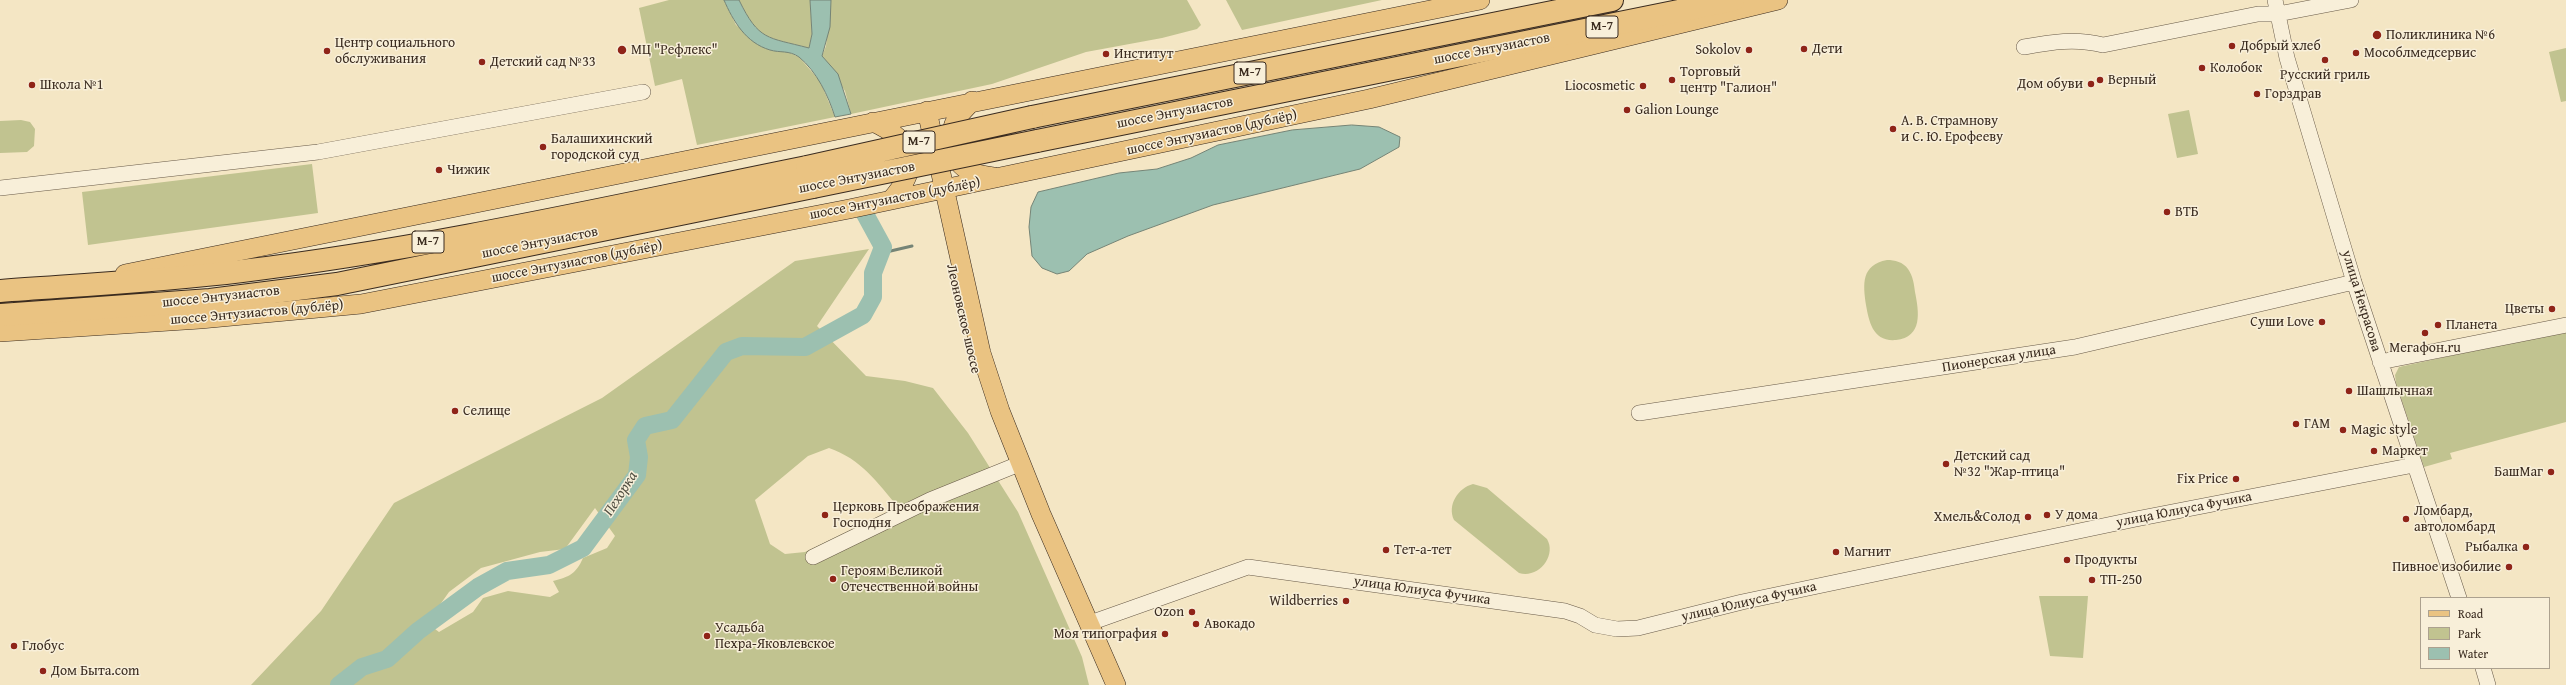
<!DOCTYPE html>
<html>
<head>
<meta charset="utf-8">
<style>
  body { margin:0 }
  #map { position:relative; width:2566px; height:685px; overflow:hidden; background:#f4e6c4; font-family:"Gentium Book Plus",serif }
  canvas { display:block }
  .legend { position:absolute; left:2420px; top:597px; width:130px; height:72px; box-sizing:border-box; background:#f8efd9; border:1px solid #aca18f; margin:0; padding:5px 7px; list-style:none; font-size:12px; color:#3a2b1f }
  .legend li { display:flex; align-items:center; gap:8px; height:20px }
  .legend b { width:20px; border:1px solid #aca18f }
</style>
</head>
<body>
<div id="map">
<canvas width="2566" height="685"></canvas>
<ul class="legend">
<li><b style="height:5px;background:#eac382"></b>Road</li>
<li><b style="height:11px;background:#c1c390"></b>Park</li>
<li><b style="height:11px;background:#9cc0b0"></b>Water</li>
</ul>
</div>
<script>
const ctx = document.querySelector('canvas').getContext('2d');
ctx.lineJoin = 'round';
function fill(path, color) { ctx.fillStyle = color; ctx.fill(path, 'evenodd'); }
function strokePath(path, color, width, dash) { ctx.strokeStyle = color; ctx.lineWidth = width; ctx.lineCap = dash ? 'butt' : 'round'; ctx.setLineDash(dash || []); ctx.stroke(path); }
function label(font, color, halo, rows, align = 'center') {
  ctx.font = font + ' "Gentium Book Plus",serif'; ctx.lineWidth = 3; ctx.setLineDash([]); ctx.textBaseline = 'middle'; ctx.strokeStyle = halo; ctx.fillStyle = color; for (const [text, x, y, turn = 0] of rows) {
    ctx.save(); ctx.translate(x, y); ctx.rotate((+turn || 0) * Math.PI / 180); ctx.textAlign = isNaN(turn) ? turn : align; if (halo) ctx.strokeText(text, 0, 0); ctx.fillText(text, 0, 0); ctx.restore();
  }
}
const green = new Path2D(`
  M669,0H724L736,25L770,50L786,51L799,57L820,81L835,117L697,145L682,79L655,86L639,8Z
  M739,0H810L812,34L809,48C767,37 759,42 739,0Z
  M831,0H1187L1201,25L1197,29L1162,38L1086,52L992,84L851,114L845,91L822,56L826,46Z
  M1226,0H1382L1242,30Z
  M2566,48V101L2561,102L2549,52Z
  M2189,110L2198,154L2177,158L2168,114Z
  M21,120L30,122L35,129L34,146L27,152L0,153V121Z
  M312,164L318,213L88,245L82,192Z
  M869,249L817,326L866,376L905,381L933,388L968,433L1018,512L1082,657L1089,685H251L321,611L394,503L602,398L795,261ZM829,448C861,459 877,482 898,507L805,552L785,554L770,544L755,500L808,456ZM595,508L615,536L607,548L583,558C576,574 569,577 553,581L559,592L550,597L508,591L483,598L473,612L439,632L427,623L449,592L481,568L540,552L565,549Z
  M1887,260C1895,260 1903,262 1908,269C1913,276 1914,284 1915,292C1919,312 1923,337 1896,340C1873,342 1869,322 1866,305C1863,284 1861,265 1887,260Z
  M2566,331V422L2450,453L2452,459L2424,467L2396,383L2395,375L2399,367Z
  M1473,484L1487,488L1547,539C1557,556 1538,579 1519,573L1454,520C1447,505 1458,488 1473,484Z
  M2039,596H2088L2083,658L2050,656Z`);
const water = new Path2D(`
  M724,0H739C759,41 767,37 809,48L812,34L810,0H831L830,27L822,56L838,74L851,114L835,117C828,95 817,72 799,57C789,50 780,53 770,50C746,43 733,21 724,0Z
  M1352,125L1379,127L1400,137L1399,147L1360,169L1213,205L1128,236L1087,254L1069,271L1057,274L1042,268L1032,256L1029,227L1031,207L1038,192L1119,173L1157,169L1191,158L1218,145L1292,130Z`);
const stream = new Path2D(`
  M882,253L912,246`);
const river = new Path2D(`
  M339,685L362,667L387,659L418,631L478,587L507,571L549,565L583,548L637,475L639,457L636,440L645,426L672,420L726,352L742,346L805,347L863,315L873,297V273L883,247L865,214`);
const minor = new Path2D(`
  M2275,0L2287,58L2354,282L2459,598
  M2024,47C2052,42 2075,38 2103,45L2258,14H2278L2351,0
  M0,188L318,152L643,92
  M2380,362L2566,325
  M1639,413L2075,347L2354,282
  M813,557L930,500L1014,466
  M1090,623L1248,567L1565,611L1580,616L1595,625L1617,629L1638,628L1742,602L2136,519L2414,465
  M2483,668L2488,685`);
const major = new Path2D(`
  M972,101C967,107 960,113 956,120C947,137 952,163 970,171C977,175 987,176 994,177
  M927,111L981,353L1000,411L1041,514L1116,685
  M873,122C914,141 923,164 891,200
  M125,274L1480,0
  M0,332L200,319L361,304L849,209L1369,99L1778,0`);
const highway = new Path2D(`
  M1032,117L1612,0
  M1037,141L1733,0
  M0,291C81,285 161,281 242,271C432,248 619,205 807,167
  M0,315L210,300L337,284L813,187`);
const highwayBridge = new Path2D(`
  M807,167L1032,117
  M813,187L1037,141`);
const markers = [
  [2377,35,5,"#8f2418"],
  [2232,46,4,"#8f2418"],
  [1804,49,4,"#8f2418"],
  [622,50,5,"#8f2418"],
  [1749,50,4,"#8f2418"],
  [327,51,4,"#8f2418"],
  [2356,53,4,"#8f2418"],
  [1106,54,4,"#8f2418"],
  [2325,60,4,"#8f2418"],
  [482,62,4,"#8f2418"],
  [2202,68,4,"#8f2418"],
  [1672,80,4,"#8f2418"],
  [2100,80,4,"#8f2418"],
  [2091,84,4,"#8f2418"],
  [32,85,4,"#8f2418"],
  [1643,86,4,"#8f2418"],
  [2257,94,4,"#8f2418"],
  [1627,110,4,"#8f2418"],
  [1893,129,4,"#8f2418"],
  [543,147,4,"#8f2418"],
  [439,170,4,"#8f2418"],
  [2167,212,4,"#8f2418"],
  [2552,309,4,"#8f2418"],
  [2322,322,4,"#8f2418"],
  [2438,325,4,"#8f2418"],
  [2425,333,4,"#8f2418"],
  [2349,391,4,"#8f2418"],
  [455,411,4,"#8f2418"],
  [2296,424,4,"#8f2418"],
  [2343,430,4,"#8f2418"],
  [2374,451,4,"#8f2418"],
  [1946,464,4,"#8f2418"],
  [2551,472,4,"#8f2418"],
  [2236,479,4,"#8f2418"],
  [825,515,4,"#8f2418"],
  [2047,515,4,"#8f2418"],
  [2028,517,4,"#8f2418"],
  [2406,519,4,"#8f2418"],
  [2526,547,4,"#8f2418"],
  [1386,550,4,"#8f2418"],
  [1836,552,4,"#8f2418"],
  [2067,560,4,"#8f2418"],
  [2509,567,4,"#8f2418"],
  [833,579,4,"#8f2418"],
  [2092,580,4,"#8f2418"],
  [1346,601,4,"#8f2418"],
  [1192,612,4,"#8f2418"],
  [1196,624,4,"#8f2418"],
  [1165,634,4,"#8f2418"],
  [707,636,4,"#8f2418"],
  [14,646,4,"#8f2418"],
  [43,671,4,"#8f2418"]
];
const shields = [
  [1602,27,32],
  [1250,73,32],
  [919,142,32],
  [428,242,32]
];
const shieldNames = [
  ["М-7",1602,27],
  ["М-7",1250,73],
  ["М-7",919,142],
  ["М-7",428,242]
];
const poiNames = [
  ["Поликлиника №6",2386,35],
  ["Центр социального",335,43],
  ["обслуживания",335,59],
  ["Добрый хлеб",2240,46],
  ["Дети",1812,49],
  ["МЦ \"Рефлекс\"",631,50],
  ["Sokolov",1741,50,"right"],
  ["Мособлмедсервис",2364,53],
  ["Институт",1114,54],
  ["Детский сад №33",490,62],
  ["Колобок",2210,68],
  ["Торговый",1680,72],
  ["центр \"Галион\"",1680,88],
  ["Русский гриль",2325,75,"center"],
  ["Верный",2108,80],
  ["Дом обуви",2083,84,"right"],
  ["Школа №1",40,85],
  ["Liocosmetic",1635,86,"right"],
  ["Горздрав",2265,94],
  ["Galion Lounge",1635,110],
  ["А. В. Страмнову",1901,121],
  ["и С. Ю. Ерофееву",1901,137],
  ["Балашихинский",551,139],
  ["городской суд",551,155],
  ["Чижик",447,170],
  ["ВТБ",2175,212],
  ["Цветы",2544,309,"right"],
  ["Суши Love",2314,322,"right"],
  ["Планета",2446,325],
  ["Мегафон.ru",2425,348,"center"],
  ["Шашлычная",2357,391],
  ["Селище",463,411],
  ["ГАМ",2304,424],
  ["Magic style",2351,430],
  ["Маркет",2382,451],
  ["Детский сад",1954,456],
  ["№32 \"Жар-птица\"",1954,472],
  ["БашМаг",2543,472,"right"],
  ["Fix Price",2228,479,"right"],
  ["Церковь Преображения",833,507],
  ["Господня",833,523],
  ["Ломбард,",2414,511],
  ["автоломбард",2414,527],
  ["У дома",2055,515],
  ["Хмель&Солод",2020,517,"right"],
  ["Рыбалка",2518,547,"right"],
  ["Тет-а-тет",1394,550],
  ["Магнит",1844,552],
  ["Продукты",2075,560],
  ["Пивное изобилие",2501,567,"right"],
  ["Героям Великой",841,571],
  ["Отечественной войны",841,587],
  ["ТП-250",2100,580],
  ["Wildberries",1338,601,"right"],
  ["Ozon",1184,612,"right"],
  ["Авокадо",1204,624],
  ["Усадьба",715,628],
  ["Пехра-Яковлевское",715,644],
  ["Моя типография",1157,634,"right"],
  ["Глобус",22,646],
  ["Дом Быта.com",51,671]
];
const streetNames = [
  ["шоссе Энтузиастов",1492,49,-11],
  ["шоссе Энтузиастов",1175,113,-11],
  ["шоссе Энтузиастов (дублёр)",1212,133,-12],
  ["шоссе Энтузиастов",857,178,-11],
  ["шоссе Энтузиастов (дублёр)",895,199,-11],
  ["шоссе Энтузиастов",540,243,-11],
  ["шоссе Энтузиастов (дублёр)",577,262,-11],
  ["шоссе Энтузиастов",221,297,-6],
  ["улица Некрасова",2361,301,73],
  ["шоссе Энтузиастов (дублёр)",257,313,-5],
  ["Леоновское шоссе",963,319,77],
  ["Пионерская улица",1999,359,-9],
  ["улица Юлиуса Фучика",2184,510,-11],
  ["улица Юлиуса Фучика",1422,591,8],
  ["улица Юлиуса Фучика",1749,602,-13]
];
const waterNames = [
  ["Пехорка",621,494,-57]
];
fill(green, '#c1c390');
fill(water, '#9cc0b0');
strokePath(water, '#758476', 1);
strokePath(stream, '#758476', 3);
strokePath(river, '#9cc0b0', 18);
strokePath(minor, '#685a48', 16);
strokePath(major, '#3a2b1f', 20);
strokePath(highway, '#3a2b1f', 24);
strokePath(minor, '#f8efd9', 15);
strokePath(major, '#eac382', 19);
strokePath(highway, '#eac382', 22);
strokePath(highwayBridge, '#3a2b1f', 24, []);
strokePath(highwayBridge, '#eac382', 22);
for (const [x, y, r, color] of markers) { const dot = new Path2D(); dot.arc(x, y, r, 0, 2 * Math.PI); ctx.fillStyle = color; ctx.fill(dot); strokePath(dot, '#f8efd9', 1.5); }
for (const [x, y, w] of shields) { const box = new Path2D(); box.roundRect(x - w / 2, y - 11, w, 22, 3); ctx.fillStyle = '#f8efd9'; ctx.fill(box); strokePath(box, '#3a2b1f', 1); }
label('bold 13px', '#3a2b1f', null, shieldNames);
label('14px', '#3a2b1f', '#f8efd9', poiNames, 'left');
label('14px', '#3a2b1f', '#f8efd9', streetNames);
label('italic 15px', '#525043', '#f8efd9', waterNames);
</script>
</body>
</html>
